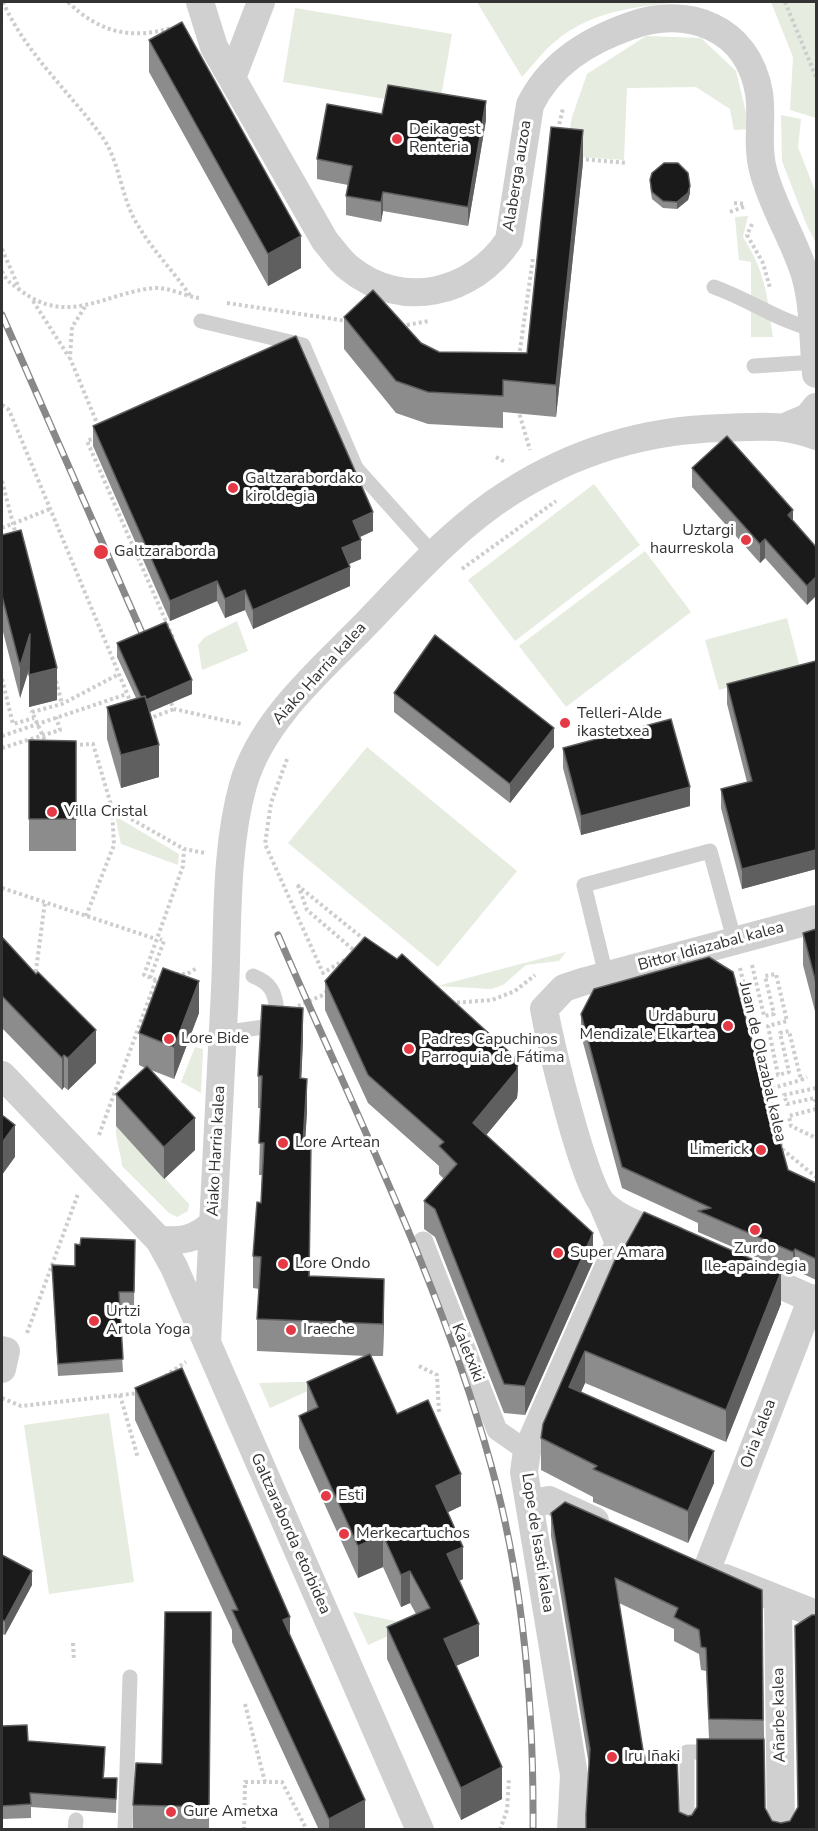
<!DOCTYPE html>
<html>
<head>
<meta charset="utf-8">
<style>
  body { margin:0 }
  #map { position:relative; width:818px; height:1831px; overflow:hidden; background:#fff; font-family:"Nunito Sans",sans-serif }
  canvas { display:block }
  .frame { position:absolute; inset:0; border:3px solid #333; pointer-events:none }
</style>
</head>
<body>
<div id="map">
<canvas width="818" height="1831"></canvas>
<div class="frame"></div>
</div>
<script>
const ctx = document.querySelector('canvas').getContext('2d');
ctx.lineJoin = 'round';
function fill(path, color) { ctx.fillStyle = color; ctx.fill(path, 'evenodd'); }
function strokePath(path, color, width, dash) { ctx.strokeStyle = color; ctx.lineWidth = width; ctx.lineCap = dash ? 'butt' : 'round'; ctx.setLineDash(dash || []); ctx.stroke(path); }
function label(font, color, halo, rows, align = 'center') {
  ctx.font = font + ' "Nunito Sans",sans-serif'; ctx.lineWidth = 6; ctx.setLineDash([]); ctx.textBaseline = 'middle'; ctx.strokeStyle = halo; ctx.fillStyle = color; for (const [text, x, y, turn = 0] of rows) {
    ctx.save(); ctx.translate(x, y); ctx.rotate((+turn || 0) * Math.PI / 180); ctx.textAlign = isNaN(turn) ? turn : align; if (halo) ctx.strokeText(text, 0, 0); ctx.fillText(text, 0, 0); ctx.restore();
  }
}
const green = new Path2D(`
  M477,2H678C635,7 592,11 557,40C544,50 533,65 522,77Z
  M771,2H816V118L790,110L793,57Z
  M295,8L452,34L439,108L283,82Z
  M646,36L701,38L736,71L750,129L734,130L730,109L696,87L627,88L624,160L565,156L572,117L587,74Z
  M781,115L801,119L798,147L816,193V243L807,226L782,161Z
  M748,216L743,237C766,273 767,296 773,337H751V262L739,260L735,217Z
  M594,484L640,545L515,641L468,580Z
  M645,551L691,612L566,707L519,646Z
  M787,618L800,668L719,690L705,640Z
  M237,621L248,651L202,670L198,645L205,637Z
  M367,747L517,871L438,967L288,843Z
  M115,816L179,854L178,865L121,844Z
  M566,952L559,961L526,965L503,985L491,989L437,986Z
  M195,1047L203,1049L201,1093L181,1082Z
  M116,1126L189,1204L188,1211L177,1217L169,1213L122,1166C121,1151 115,1141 116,1126Z
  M330,1381L270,1408L259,1383Z
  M109,1413L134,1582L49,1594L24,1425Z
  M353,1612L413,1625L368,1645Z`);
const path = new Path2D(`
  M3,2C26,54 70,92 103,138C121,165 121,200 139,227C154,252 175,273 191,297
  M68,2C99,32 130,40 171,28
  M785,2L816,77
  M558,130L563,108
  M580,159L627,163
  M734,203L745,204
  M730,212L746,206
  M752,224L747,235L763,263L770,288
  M2,249L19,288
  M2,271C6,281 12,284 20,290C68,327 104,293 154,288C168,287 185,296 199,298
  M33,301L69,357
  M227,303L347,321
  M85,307L72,327L70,358L99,428
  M401,326L429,321
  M519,357L533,258
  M2,405L9,410L131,703
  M518,409L530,450
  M97,437L87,441L174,640
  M496,457L505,462
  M2,481L16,535
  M2,528L50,509
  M462,569L556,501
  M2,679L13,724L34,718
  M56,681L62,704
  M171,703L174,709L241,724
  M148,719L174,709
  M2,736L127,694
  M47,745L32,712L62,704L119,674
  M74,745L93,744L112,808L184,849L205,853
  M2,748L60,730L56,717
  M287,759L271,803L265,844L323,973L346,959
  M297,885L366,941
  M298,885L307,910L356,952
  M2,888L156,939
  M86,916L114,845L112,809
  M752,965L764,1016L774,1014L765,976L776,974L787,1021L768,1026L778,1075L789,1072L780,1033L789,1031L801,1080L807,1077
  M740,968L782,1149L816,1177
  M176,974H187L197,968
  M35,978L45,902
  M150,978L164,941L160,939
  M156,980L144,975L183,866L184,849
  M451,1003L492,1000L515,991L535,975
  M298,1006L323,995L328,990
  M816,1088L784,1095L787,1104L815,1098L816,1106
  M766,1090L801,1080
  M816,1109L789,1116L791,1126L816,1138
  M99,1135L156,980L163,977
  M27,1333L78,1194
  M419,1366L437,1375L439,1413
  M165,1376L186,1362
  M120,1395L138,1458
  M2,1398L21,1406L139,1393
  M73,1643L74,1661
  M245,1704L265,1782
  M244,1830L245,1782H282L307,1830
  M500,1830L507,1810L509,1779`);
const service = new Path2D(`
  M714,287C748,299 777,320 812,329
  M201,321L303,345L356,468L434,555
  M754,366L815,362
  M606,975L584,885L710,851L734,939
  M222,1033L264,1027L277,1011C275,992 271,983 253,976
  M75,1830L76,1820
  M125,1830L130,1677
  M687,1830V1752H717`);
const pedestrian = new Path2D(`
  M423,1242L497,1430L527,1451`);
const minor = new Path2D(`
  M200,2L214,47L325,241C333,250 340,261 349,268C402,311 473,294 509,240L530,105C550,64 587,41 630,26C687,5 748,27 759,93C763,118 756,144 763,170C772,206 794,239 805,275C814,306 813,342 816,374
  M232,78L261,2
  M787,426L808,417L816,407
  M2,1075L159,1240L174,1267L420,1830
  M674,1239C652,1230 622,1222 604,1205C584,1187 550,1041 544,1009L564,988L582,982L816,919
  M159,1240C182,1241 196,1240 213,1223
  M744,1269L816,1301
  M207,1343C213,1225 219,1107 225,990C228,923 225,850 243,785C260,724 314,676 358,632C405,584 452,529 509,493C573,452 646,430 722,428C758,427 781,423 816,436
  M2,1350L6,1351L2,1369
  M530,1504L549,1500L595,1521
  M707,1569L812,1298
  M725,1578L816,1614
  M778,1601L781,1830
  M571,1830L574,1775L524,1472L527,1451L619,1243L603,1205`);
const rail = new Path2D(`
  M2,315L146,642
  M278,935C353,1109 441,1282 491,1465C524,1583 534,1707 533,1830`);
const wall = new Path2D(`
  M149,40L301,268L268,286L149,72Z
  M382,114L486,120L468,226L383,211L381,222L346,215V196L348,185L317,179V159Z
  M583,162L556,417L503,412V428L428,424L396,413L344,349V317L421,343L439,352L527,353Z
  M650,180L690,193L688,200L677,209L663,208L652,199L650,187Z
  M93,426L373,531L360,537L361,559L349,564L350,586L253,629L245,610L225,618L217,601L170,621L93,446Z
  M692,468L793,521L816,547L807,605L765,558L760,563L692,487Z
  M2,535L57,700L29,707V667L20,698L2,628Z
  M117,643L192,694L149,712L159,777L121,788L107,739V707L136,698L117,657Z
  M816,661V869L742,889L721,808V789L747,782L727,704V684Z
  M394,693L554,747L510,803L394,712Z
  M29,740L76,741V851H29Z
  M563,748L690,806L581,835L563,768Z
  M816,929V1015L803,965V933Z
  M2,937L96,1063L68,1090L64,1087L62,1090L2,1028Z
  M325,981L518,1088L517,1098L486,1135L593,1262L525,1415L504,1413L435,1237L424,1229V1201L444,1179L439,1174V1166L368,1103L325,1010Z
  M199,1013L174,1079L151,1070L195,1150L164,1179L116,1126V1094L145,1068L139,1065V1033Z
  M581,1014L788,1170L816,1183V1280L795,1270L793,1273L698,1232V1223L622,1188L581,1035Z
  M303,1040L301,1078L307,1111L305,1143L310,1276L384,1311L383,1356H371L397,1414L461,1506L448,1512L463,1579L459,1581L479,1656L456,1666L502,1799L461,1820L387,1659V1627L416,1614L410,1603L401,1607L383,1567L358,1578L299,1448V1416L307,1412V1382L366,1356L257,1351V1319L259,1289L253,1288V1256L261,1203L262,1175H259L261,1108H258V1076Z
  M135,1240L134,1305H119L123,1372L58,1376L52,1265L75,1266L80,1245Z
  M620,1255L781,1304L726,1442L585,1383L581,1392L714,1483L688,1543L593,1502V1497L541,1470V1438Z
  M135,1388L290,1635L365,1830H319L232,1642V1630L135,1420Z
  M551,1513L762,1590L765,1808L772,1821L781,1823L816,1830H586L589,1765L551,1536ZM619,1603L674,1629V1641L699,1654L701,1670L706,1671L709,1739L697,1807L692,1815L688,1816L679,1812L644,1756Z
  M2,1555L32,1585L5,1635L2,1634Z
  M211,1612L209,1830H133V1805L162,1764Z
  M2,1726L28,1741L105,1761L104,1778H117L116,1813L31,1807V1818L2,1819Z`);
const shadedWall = new Path2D(`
  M486,101V120L468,226V207Z
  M583,130V162L556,417V385Z
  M690,186V193L688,200L677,209V202Z
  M383,192V211L381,222V202Z
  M301,236V268L268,286V254Z
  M2,467H3V499H2Z
  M793,510V529L788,515Z
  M373,512V531L353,540V521Z
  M765,539V558L760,563V544Z
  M361,540V559L342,567V548Z
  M350,567V586L253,629V610Z
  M816,577V596L807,605V586Z
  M217,581V601L170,621V601Z
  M245,590V610L225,618V599Z
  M30,634V667L20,698V666Z
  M57,668V700L29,707V675Z
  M192,680V694L143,715V702Z
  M554,728V747L510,803V784Z
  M159,745V777L121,788V755Z
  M690,787V806L581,835V816Z
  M816,850V869L742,889V869Z
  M199,981V1013L174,1079V1047Z
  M303,1008V1040L300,1110V1078Z
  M96,1030V1063L68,1090V1058Z
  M64,1055V1087L62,1090V1058Z
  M518,1060V1088L517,1098L473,1151V1123Z
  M307,1079V1111L303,1175V1143Z
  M195,1118V1150L164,1179V1147Z
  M15,1125V1157L2,1175V1143Z
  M593,1233V1262L525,1415V1386Z
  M795,1249V1270L793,1273V1252Z
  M781,1272V1304L726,1442V1410Z
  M384,1279V1311L383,1356V1324Z
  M585,1351V1383L569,1419V1387Z
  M714,1451V1483L688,1543V1511Z
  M461,1474V1506L436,1518V1486Z
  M383,1535V1567L358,1578V1546Z
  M463,1547V1579L447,1586V1554Z
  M32,1571V1585L5,1635V1621Z
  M410,1571V1603L401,1607V1575Z
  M290,1617V1649L283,1620Z
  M479,1624V1656L444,1671V1639Z
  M502,1767V1799L461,1820V1788Z
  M365,1800V1830H329V1819Z`);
const building = new Path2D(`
  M182,22L301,236L268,254L149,40Z
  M388,85L486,101L468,207L383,192L381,202L346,196L352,166L317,159L327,104L382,114Z
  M551,127L583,130L556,385L503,380V396L428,392L396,381L344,317L373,290L421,343L439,352L527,353Z
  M664,163H678L688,173L690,186L688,193L677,202L663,201L652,192L650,180L652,173Z
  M296,336L373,512L353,521L361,540L342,548L350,567L253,610L245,590L225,599L217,581L170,601L93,426Z
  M727,436L793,510L788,515L816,547V577L807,586L765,539L760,544L692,468Z
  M21,530L57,668L29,675L30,634L20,666L2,596V535Z
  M166,622L192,680L146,700L145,696L141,697L117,643Z
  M435,635L554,728L510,784L394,693Z
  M816,661V850L742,869L721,789L752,781L727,684Z
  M145,696L159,745L121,755L107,707Z
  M671,719L690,787L581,816L563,748Z
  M29,740L76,741V819H29Z
  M816,929V983L803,933Z
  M2,937L36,974L38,972L96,1030L68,1058L64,1055L62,1058L2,996Z
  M365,937L397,959L402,954L518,1060L517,1070L473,1123L593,1233L525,1386L504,1384L435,1209L424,1201L457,1164L439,1146L444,1142L368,1075L325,981Z
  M709,957L733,972L788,1170L816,1183V1259L795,1249L793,1252L698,1211L711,1208L622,1167L581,1014L594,989Z
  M163,968L199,981L174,1047L139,1033Z
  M262,1005L303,1008L300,1078L307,1079L303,1143L311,1144L309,1276L384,1279L383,1324L257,1319L261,1257L253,1256L257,1202L261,1203L264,1143H259L262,1076H258Z
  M147,1066L195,1118L164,1147L116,1094Z
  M2,1115L15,1125L2,1143Z
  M644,1212L781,1272L726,1410L585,1351L569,1387L714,1451L688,1511L593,1469L597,1466L541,1438L543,1424L618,1253L620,1255Z
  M81,1238L135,1240L134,1292H119L123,1359L58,1364L52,1265L75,1266V1244L80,1245Z
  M370,1354L397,1414L428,1400L461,1474L436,1486L463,1547L447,1554L479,1624L444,1639L502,1767L461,1788L387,1627L430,1608L410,1571L401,1575L383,1535L358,1546L299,1416L318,1407L307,1382Z
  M182,1368L290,1617L283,1620L365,1800L329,1819L232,1610H238L135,1388Z
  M565,1502L762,1590L763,1720L709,1719L706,1648L701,1647L699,1630L674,1617L678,1608L615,1578L644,1756H677L679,1812L688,1816L692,1815L697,1807V1739H764L765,1808L772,1821L781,1823L790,1821L798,1807L795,1626L812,1615H816V1830H586V1814L590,1749L551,1513Z
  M2,1555L32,1571L5,1621L2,1620Z
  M165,1612H211L209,1807L133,1805L136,1763L162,1764Z
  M27,1725L28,1741L105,1747L103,1778H117L116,1799L30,1793L31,1804L2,1806V1726Z`);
const markers = [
  [397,139,6,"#e63946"],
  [233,488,6,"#e63946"],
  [746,540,6,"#e63946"],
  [101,552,8,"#e63946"],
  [565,723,6,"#e63946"],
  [52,812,6,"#e63946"],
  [728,1026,6,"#e63946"],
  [169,1039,6,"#e63946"],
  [409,1049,6,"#e63946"],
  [283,1143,6,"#e63946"],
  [761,1150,6,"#e63946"],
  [755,1230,6,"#e63946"],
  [558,1253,6,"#e63946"],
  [283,1264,6,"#e63946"],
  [94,1321,6,"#e63946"],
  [291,1330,6,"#e63946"],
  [326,1496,6,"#e63946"],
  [344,1534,6,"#e63946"],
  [612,1757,6,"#e63946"],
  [171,1812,6,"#e63946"]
];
const poiNames = [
  ["Deikagest",409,130],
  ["Renteria",409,148],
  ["Galtzarabordako",245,479],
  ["kiroldegia",245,497],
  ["Uztargi",734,531,"right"],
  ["haurreskola",734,549,"right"],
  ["Galtzaraborda",114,552],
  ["Telleri-Alde",577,714],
  ["ikastetxea",577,732],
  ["Villa Cristal",64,812],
  ["Urdaburu",716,1017,"right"],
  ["Mendizale Elkartea",716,1035,"right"],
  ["Lore Bide",181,1039],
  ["Padres Capuchinos",421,1040],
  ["Parroquia de Fátima",421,1058],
  ["Lore Artean",295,1143],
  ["Limerick",749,1150,"right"],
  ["Zurdo",755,1249,"center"],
  ["Ile-apaindegia",755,1267,"center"],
  ["Super Amara",570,1253],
  ["Lore Ondo",295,1264],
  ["Urtzi",106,1312],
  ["Artola Yoga",106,1330],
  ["Iraeche",303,1330],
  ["Esti",338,1496],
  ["Merkecartuchos",356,1534],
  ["Iru Iñaki",624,1757],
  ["Gure Ametxa",183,1812]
];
const streetNames = [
  ["Alaberga auzoa",518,176,-81],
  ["Aiako Harria kalea",320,674,-48],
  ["Bittor Idiazabal kalea",711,947,-15],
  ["Juan de Olazabal kalea",762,1062,77],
  ["Aiako Harria kalea",217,1151,-87],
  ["Kaletxiki",467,1353,68],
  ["Oria kalea",759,1434,-69],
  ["Galtzaraborda etorbidea",290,1534,66],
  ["Lope de Isasti kalea",537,1543,81],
  ["Añarbe kalea",780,1715,-91]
];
fill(green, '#e6ecdf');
strokePath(path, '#cdcdcd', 4, [3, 3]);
strokePath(service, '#d0d0d0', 15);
strokePath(pedestrian, '#d0d0d0', 21);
strokePath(minor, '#d0d0d0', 28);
strokePath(rail, '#888', 7);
strokePath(rail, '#fff', 4.5, [14]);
fill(wall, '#8c8c8c');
fill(shadedWall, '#5f5f5f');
fill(building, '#1a1a1a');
strokePath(building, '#5f5f5f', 1.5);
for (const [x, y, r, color] of markers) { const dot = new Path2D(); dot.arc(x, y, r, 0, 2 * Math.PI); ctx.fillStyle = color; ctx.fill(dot); strokePath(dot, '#fff', 2); }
label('16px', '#333', '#fff', poiNames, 'left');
label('16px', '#333', '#fff', streetNames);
</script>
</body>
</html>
